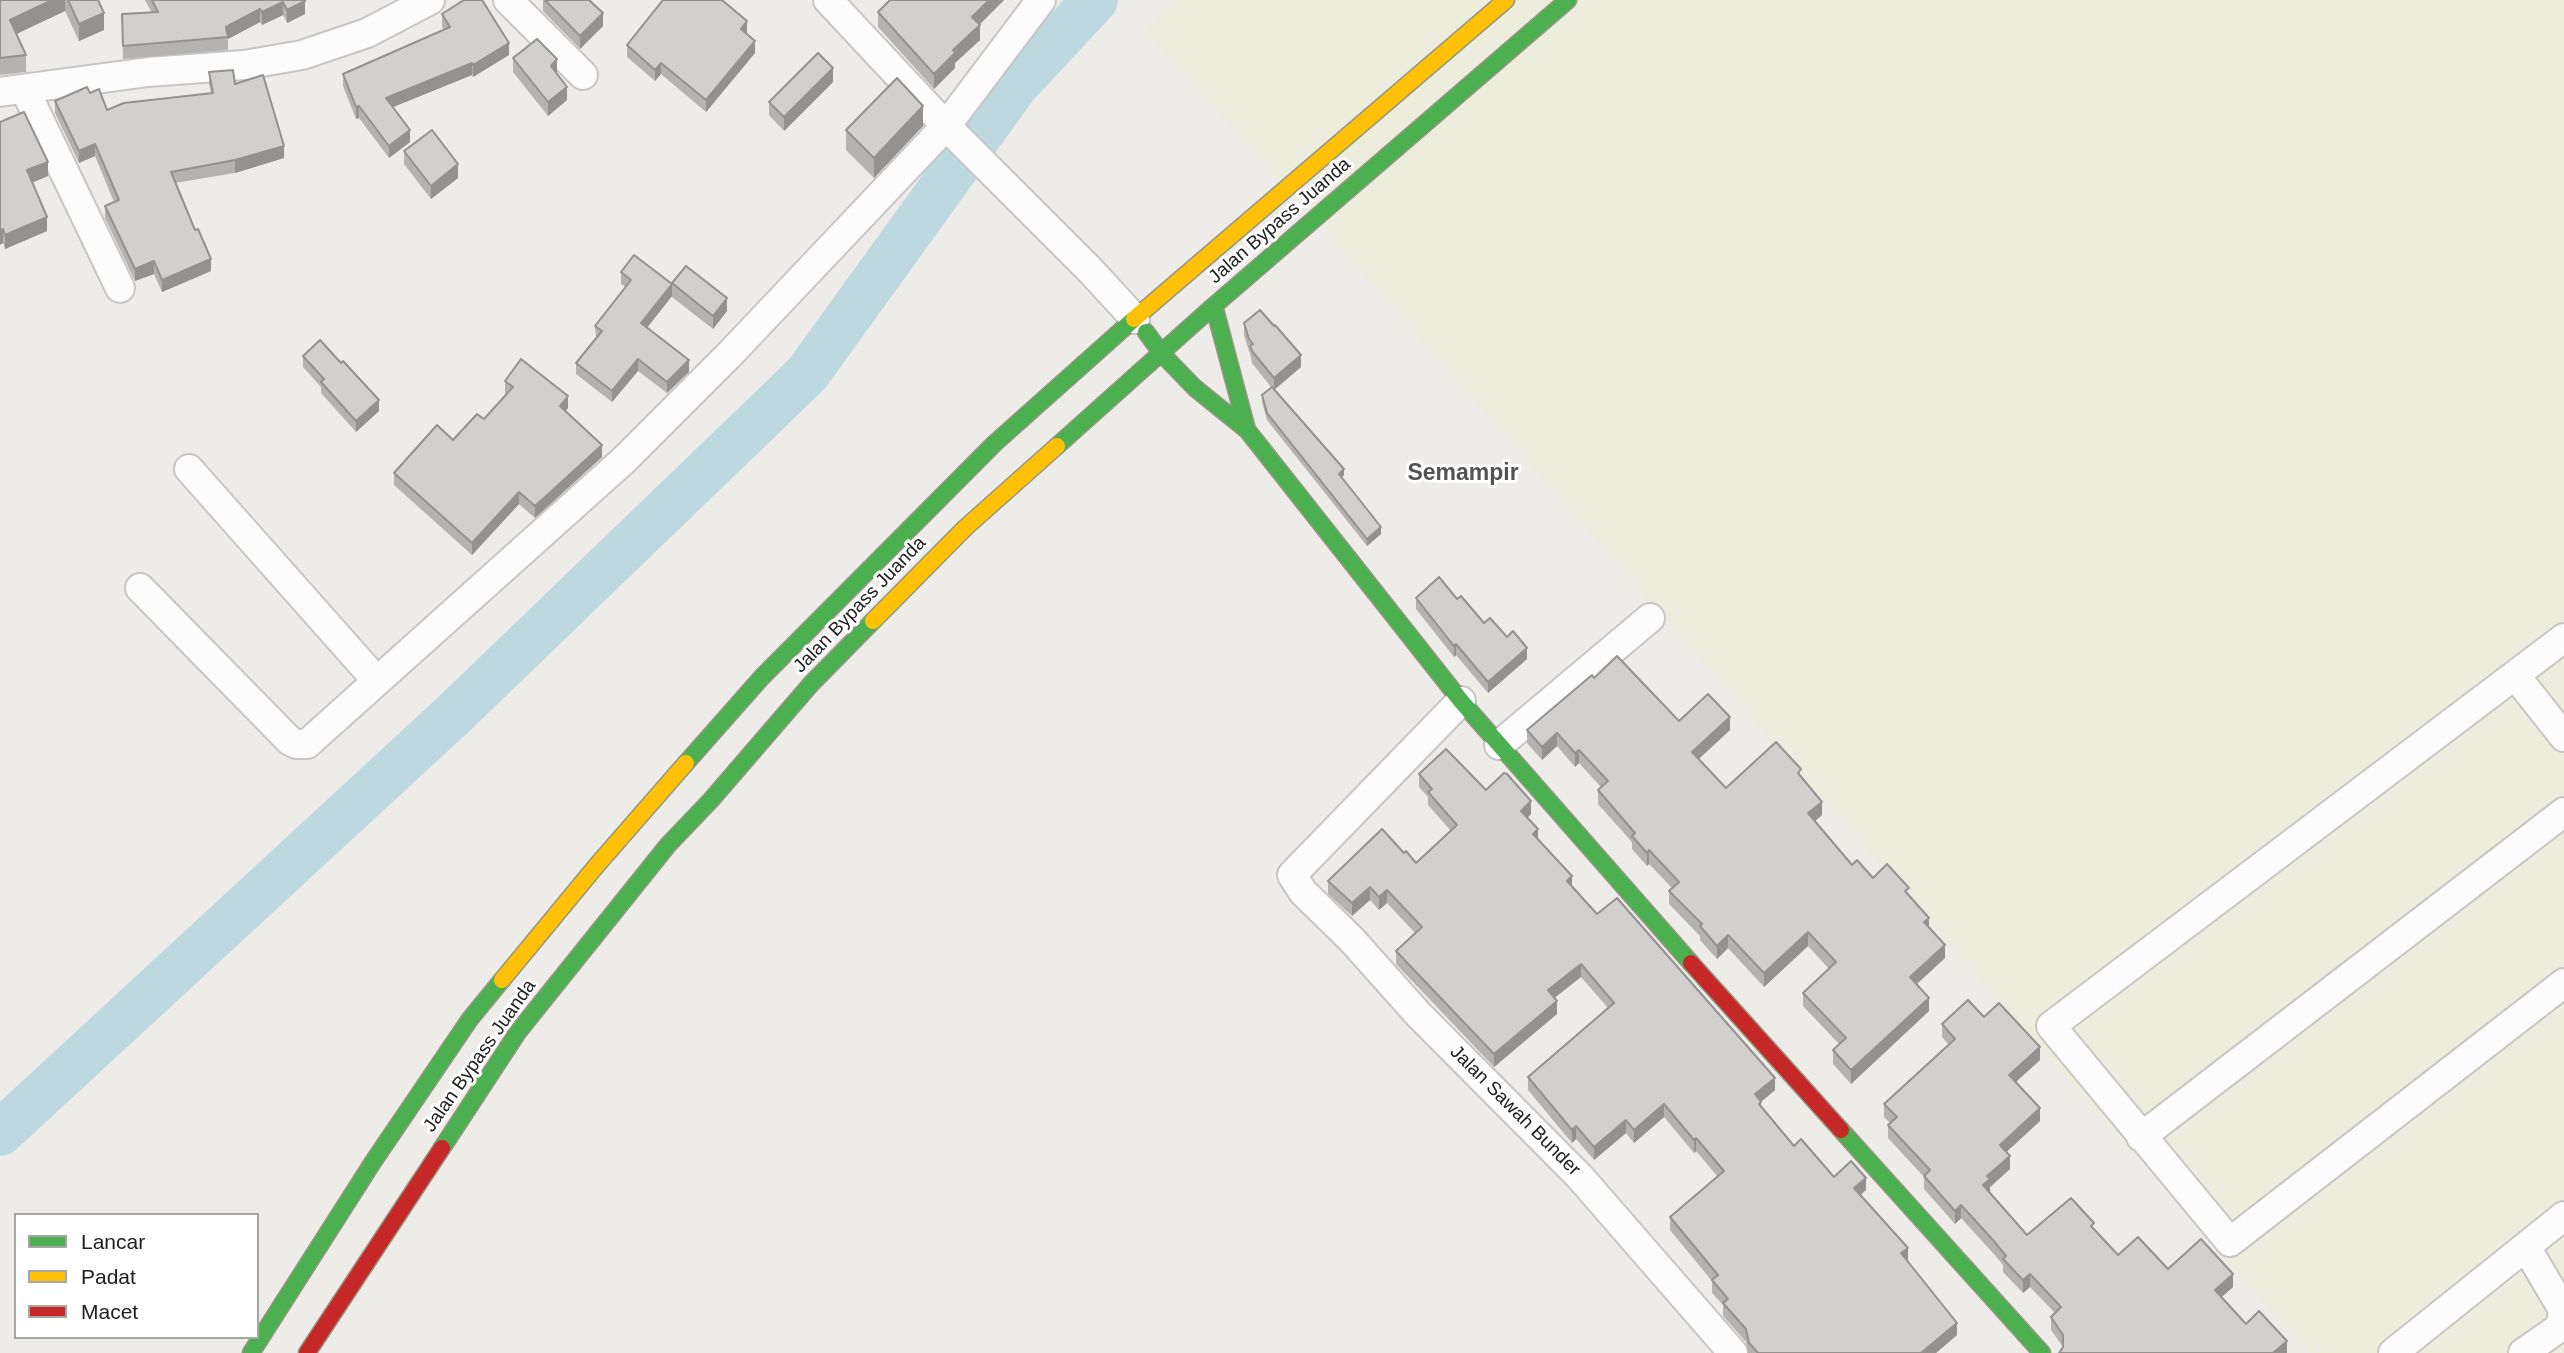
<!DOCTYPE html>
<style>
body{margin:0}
#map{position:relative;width:2564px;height:1353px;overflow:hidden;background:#eeece9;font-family:Helvetica,sans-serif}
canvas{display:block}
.legend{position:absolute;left:14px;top:1213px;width:245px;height:126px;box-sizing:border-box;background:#fff;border:2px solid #a6a6a6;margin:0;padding:9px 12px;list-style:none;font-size:21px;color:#202020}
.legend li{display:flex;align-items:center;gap:14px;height:35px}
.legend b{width:35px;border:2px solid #a6a6a6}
</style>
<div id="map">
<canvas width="2564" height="1353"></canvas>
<ul class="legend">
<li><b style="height:9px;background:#4caf50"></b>Lancar</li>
<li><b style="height:9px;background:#ffc107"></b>Padat</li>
<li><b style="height:9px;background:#c62828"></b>Macet</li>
</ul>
</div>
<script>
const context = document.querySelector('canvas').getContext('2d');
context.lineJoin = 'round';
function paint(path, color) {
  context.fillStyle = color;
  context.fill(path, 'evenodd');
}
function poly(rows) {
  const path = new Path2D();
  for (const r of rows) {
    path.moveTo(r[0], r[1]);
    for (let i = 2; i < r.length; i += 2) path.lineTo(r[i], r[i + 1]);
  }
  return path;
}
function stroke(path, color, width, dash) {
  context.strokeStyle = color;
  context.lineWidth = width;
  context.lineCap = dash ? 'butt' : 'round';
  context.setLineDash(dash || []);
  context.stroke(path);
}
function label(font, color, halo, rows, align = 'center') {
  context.font = font + ' Helvetica,sans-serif';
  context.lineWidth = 6;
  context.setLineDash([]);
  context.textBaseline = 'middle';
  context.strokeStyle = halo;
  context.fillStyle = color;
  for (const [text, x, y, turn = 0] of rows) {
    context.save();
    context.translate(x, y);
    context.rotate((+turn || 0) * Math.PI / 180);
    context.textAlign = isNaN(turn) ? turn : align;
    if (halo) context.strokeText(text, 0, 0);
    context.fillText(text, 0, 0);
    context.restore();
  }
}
const farmland = poly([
 [1176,0,2564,0,2564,1353,2308,1353,1353,262,1146,31]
]);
const river = poly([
 [0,1133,454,714,807,374,1015,86,1095,0]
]);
const street = poly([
 [508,0,583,75],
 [828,0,946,126,1091,271,1135,319],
 [25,90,120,288],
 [0,92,148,72,244,65,302,55,367,33,430,0],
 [189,469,377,681],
 [140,588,290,741,296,744,307,744,624,460,731,353,946,126,1041,0],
 [2564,638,2051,1026,2230,1242,2564,983],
 [2515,675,2564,737],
 [1461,701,1292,875,1303,892,1352,940,1419,1015,1580,1177,1733,1353],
 [1499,745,1650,618],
 [2141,1137,2564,812],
 [2393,1353,2564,1216],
 [2523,1353,2559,1328,2562,1319,2562,1308,2526,1247]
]);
const fast = poly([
 [1214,306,1247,430],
 [1146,332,1162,354,1195,388,1247,430,1461,701,1691,963],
 [1057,446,1209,310,1568,0],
 [686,763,762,677,995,443,1134,319],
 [1841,1130,2042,1353],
 [442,1148,518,1032,668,845,711,800,811,684,873,621],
 [251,1353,373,1162,470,1019,502,980]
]);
const slow = poly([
 [1134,319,1506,0],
 [873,621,965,528,1057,446],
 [502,980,597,865,686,763]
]);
const jam = poly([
 [1691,963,1841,1130],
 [307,1353,442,1148]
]);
const wall = poly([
 [0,0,98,0,104,30,79,41,65,11,16,34,26,55,26,72,0,75],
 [145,0,305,0,305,14,287,23,283,15,262,25,260,22,228,39,228,50,123,59,122,14,152,13],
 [543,0,589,0,603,26,580,49,543,11],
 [889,0,1004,0,980,24,980,40,955,63,955,68,934,89,878,27,878,12,889,1],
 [442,14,509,55,473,77,472,75,393,107,410,142,389,158,359,118,356,119,343,86,343,74,444,30,442,26],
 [747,33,755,53,706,112,661,74,655,81,627,57,627,45],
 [513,58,557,73,567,100,548,116,513,72],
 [209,72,235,84,284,158,235,173,175,183,211,271,162,292,154,274,135,281,105,218,105,206,114,202,95,156,79,163,55,113,55,101,90,93,107,110,211,93,209,84],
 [833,82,784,131,769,115,769,102],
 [0,122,48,176,32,182,47,231,5,249,3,243],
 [923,126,874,178,846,150,846,130],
 [404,151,458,178,431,199,404,164],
 [621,272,672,296,647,328,689,372,667,393,638,371,612,402,576,374,576,363,596,338,595,326,626,287,621,284],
 [672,283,727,311,713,329,672,297],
 [1244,323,1301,367,1274,390,1344,475,1342,478,1381,534,1367,546,1267,420,1262,402,1262,395,1271,387,1252,363,1250,353,1249,351,1244,335],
 [303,356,341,363,379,411,356,432,321,393,321,387,303,367],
 [505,381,568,408,565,411,602,457,535,518,519,504,472,555,394,485,394,473,453,440,484,419,507,394,505,393],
 [1416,598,1484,623,1527,659,1488,693,1456,655,1454,657,1416,609],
 [1594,678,1679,721,1730,730,1699,759,1726,788,1801,777,1822,815,1815,821,1852,865,1909,895,1929,928,1945,958,1917,984,1929,1011,1851,1084,1833,1064,1833,1050,1839,1044,1803,1006,1803,993,1829,969,1808,946,1764,987,1728,948,1717,959,1700,940,1700,936,1669,904,1669,891,1672,888,1649,864,1647,866,1632,849,1632,842,1598,804,1598,790,1601,787,1579,763,1575,767,1557,746,1542,760,1527,743,1527,730],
 [1419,774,1486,790,1531,814,1527,818,1538,839,1572,886,1597,914,1775,1090,1761,1102,1761,1107,1794,1146,1834,1177,1866,1190,1860,1195,1908,1260,1907,1261,1957,1335,1936,1353,1748,1353,1746,1342,1723,1316,1723,1305,1712,1293,1712,1281,1670,1230,1670,1217,1718,1177,1696,1151,1694,1153,1664,1117,1634,1143,1626,1133,1594,1160,1576,1139,1572,1143,1528,1090,1528,1077,1608,1008,1581,977,1554,998,1557,1014,1494,1067,1396,964,1396,951,1415,933,1387,903,1379,910,1370,900,1352,916,1328,894,1328,881,1404,853,1416,863,1451,831,1428,805,1428,797,1419,787],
 [1984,1017,2040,1060,2016,1082,2040,1121,2006,1152,2010,1169,1990,1187,1989,1192,2027,1235,2094,1229,2118,1255,2233,1287,2221,1297,2246,1324,2287,1353,2063,1347,2051,1330,2051,1317,2055,1313,2030,1287,2023,1293,2003,1272,2003,1265,1993,1253,1961,1218,1955,1224,1924,1189,1924,1177,1888,1138,1888,1125,1890,1123,1884,1117,1884,1104,1949,1045,1942,1037,1942,1024]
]);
const shadedWall = poly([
 [52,0,65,0,65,11,10,37,10,20],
 [989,0,1004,0,972,32,972,17],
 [305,1,305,14,287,23,287,10],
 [283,2,283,15,262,25,262,12],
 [260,9,260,22,228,39,226,27],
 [104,13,104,30,79,41,79,24],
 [603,13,603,26,580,49,580,36],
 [747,21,747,33,741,41,741,29],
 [980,25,980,40,955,63,955,68,934,89,934,74,953,50],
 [755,41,755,53,706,112,706,100],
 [509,43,509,55,473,77,473,65],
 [557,59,557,73,551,79,551,66],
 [472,63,472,75,386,110,386,98],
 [661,63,661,74,655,81,655,70],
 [833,68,833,82,784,131,784,117],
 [567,87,567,100,548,116,548,102],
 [359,106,359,118,356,119,356,107],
 [923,106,923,126,874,178,874,158],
 [410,130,410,142,389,158,389,146],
 [95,144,95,156,79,163,79,151],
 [284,146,284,158,235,173,235,160],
 [48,162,48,176,27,185,27,170],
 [458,164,458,178,431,199,431,186],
 [47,217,47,231,5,249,5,235],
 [3,229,3,243,0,245,0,230],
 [211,259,211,271,162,292,162,280],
 [154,261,154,274,135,281,135,269],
 [672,284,672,296,641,335,641,323],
 [727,298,727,311,713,329,713,316],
 [1301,355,1301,367,1274,390,1274,378],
 [638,359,638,371,612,402,612,391],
 [689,360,689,372,667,393,667,382],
 [568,396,568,408,560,418,560,406],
 [379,400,379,411,356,432,356,421],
 [602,445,602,457,535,518,535,506],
 [1344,469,1344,475,1339,480,1339,474],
 [519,492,519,504,472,555,472,543],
 [1381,527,1381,534,1367,546,1367,539],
 [1456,644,1456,655,1454,657,1454,646],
 [1527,648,1527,659,1488,693,1488,682],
 [1730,717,1730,730,1692,765,1692,752],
 [1557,733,1557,746,1542,760,1542,747],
 [1579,750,1579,763,1575,767,1575,753],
 [1531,801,1531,814,1521,824,1521,811],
 [1822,802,1822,815,1808,827,1808,813],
 [1538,829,1538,842,1533,834],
 [1649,850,1649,864,1647,866,1647,853],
 [1572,876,1572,889,1567,881],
 [1370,887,1370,900,1352,916,1352,903],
 [1387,890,1387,903,1379,910,1379,897],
 [1929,918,1929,931,1924,922],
 [1808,932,1808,946,1764,987,1764,973],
 [1728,935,1728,948,1717,959,1717,946],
 [1945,945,1945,958,1910,990,1910,977],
 [1581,964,1581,977,1548,1003,1548,990],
 [1929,998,1929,1011,1851,1084,1851,1070],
 [1557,1001,1557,1014,1494,1067,1494,1054],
 [2040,1047,2040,1060,2009,1088,2009,1075],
 [1775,1078,1775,1090,1755,1107,1755,1094],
 [1664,1104,1664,1117,1634,1143,1634,1130],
 [2040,1108,2040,1121,2000,1158,2000,1145],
 [1626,1120,1626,1133,1594,1160,1594,1147],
 [1576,1126,1576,1139,1572,1143,1572,1130],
 [1696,1138,1696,1151,1694,1153,1694,1140],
 [2010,1156,2010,1169,1990,1187,1990,1192,1983,1185,1987,1176],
 [1866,1178,1866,1190,1854,1201,1854,1188],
 [1961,1205,1961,1218,1955,1224,1955,1211],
 [1908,1248,1908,1260,1901,1266,1901,1253],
 [2030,1274,2030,1287,2023,1293,2023,1280],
 [2233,1274,2233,1287,2215,1303,2215,1290],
 [1957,1323,1957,1335,1936,1353,1921,1353],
 [2287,1341,2287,1353,2273,1353]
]);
const building = poly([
 [0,0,52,0,10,20,26,55,0,58,0,0],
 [68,0,98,0,104,13,79,24,68,0],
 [152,0,305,0,305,1,287,10,283,2,262,12,260,9,226,27,228,37,123,46,122,14,158,12,152,0],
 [464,0,482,0,509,43,473,65,472,63,386,98,410,130,389,146,359,106,356,107,343,74,450,27,442,14,464,0],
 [545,0,589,0,603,13,580,36,545,0],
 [663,0,722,0,747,21,741,29,755,41,706,100,661,63,655,70,627,45,663,0],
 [890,0,989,0,972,17,980,25,953,50,955,53,934,74,878,12,890,0],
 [537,39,557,59,551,66,567,87,548,102,513,58,537,39],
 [818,53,833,68,784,117,769,102,818,53],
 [233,70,235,84,263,75,284,146,235,160,171,172,195,230,198,229,211,259,162,280,154,261,135,269,105,206,119,200,95,144,79,151,55,101,87,87,90,93,99,89,107,110,124,103,213,93,209,72,233,70],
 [897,78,923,106,874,158,846,130,897,78],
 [24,112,48,162,27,170,47,217,5,235,3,229,0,230,0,122,24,112],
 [432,130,458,164,431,186,404,151,432,130],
 [634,255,672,284,641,323,689,360,667,382,638,359,612,391,576,363,602,331,595,326,631,280,621,272,634,255],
 [686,266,727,298,713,316,672,283,686,266],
 [1260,310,1274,326,1275,325,1301,355,1274,378,1252,351,1250,346,1253,344,1249,339,1244,323,1260,310],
 [320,340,341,363,343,361,379,400,356,421,321,382,324,379,303,356,320,340],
 [521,359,568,396,560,406,602,445,535,506,519,492,472,543,394,473,437,425,453,440,477,414,484,419,513,387,505,381,521,359],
 [1272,387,1344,469,1339,474,1381,527,1367,539,1267,413,1262,395,1272,387],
 [1439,577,1457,599,1461,596,1484,623,1490,618,1507,637,1513,631,1527,648,1488,682,1456,644,1454,646,1416,598,1439,577],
 [1617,656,1679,721,1708,694,1730,717,1692,752,1726,788,1776,742,1801,769,1798,773,1822,802,1808,813,1852,865,1857,860,1873,878,1887,864,1909,888,1905,891,1929,918,1924,922,1945,945,1910,977,1929,998,1851,1070,1833,1050,1846,1038,1803,993,1836,962,1808,932,1764,973,1728,935,1717,946,1700,926,1702,924,1669,891,1679,882,1649,850,1647,853,1632,836,1635,833,1598,790,1608,781,1579,750,1575,753,1557,733,1542,747,1527,730,1592,675,1594,678,1617,656],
 [1446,749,1486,790,1504,773,1507,774,1531,801,1521,811,1538,829,1533,834,1572,876,1567,881,1597,914,1617,898,1761,1062,1775,1078,1755,1094,1761,1102,1759,1104,1794,1146,1801,1139,1834,1177,1851,1161,1866,1178,1854,1188,1908,1248,1901,1253,1957,1323,1921,1353,1758,1353,1749,1343,1746,1329,1723,1303,1728,1299,1712,1280,1718,1275,1670,1217,1724,1171,1696,1138,1694,1140,1664,1104,1634,1130,1626,1120,1594,1147,1576,1126,1572,1130,1528,1077,1614,1003,1581,964,1548,990,1557,1001,1494,1054,1396,951,1422,927,1387,890,1379,897,1370,887,1352,903,1328,881,1382,829,1404,853,1406,851,1416,863,1457,825,1428,792,1432,789,1419,774,1446,749],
 [1968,1000,1984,1017,1999,1003,2040,1047,2009,1075,2040,1108,2000,1145,2010,1156,1987,1176,1990,1179,1983,1185,2027,1235,2071,1198,2094,1223,2091,1226,2118,1255,2138,1237,2168,1269,2201,1239,2233,1274,2215,1290,2246,1324,2259,1311,2287,1341,2273,1353,2059,1353,2063,1347,2063,1335,2051,1317,2061,1307,2030,1274,2023,1280,2003,1259,2006,1256,1993,1240,1961,1205,1955,1211,1924,1176,1930,1170,1888,1125,1897,1117,1884,1104,1955,1039,1942,1024,1968,1000]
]);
const streetNames = [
 ["Jalan Bypass Juanda",1280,221,-41],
 ["Jalan Bypass Juanda",860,605,-46],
 ["Jalan Bypass Juanda",480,1056,-55],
 ["Jalan Sawah Bunder",1515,1111,45]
];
const quarterNames = [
 ["Semampir",1463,474]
];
paint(farmland, '#ededdd');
stroke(river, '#bed8df', 46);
stroke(street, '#c7c6c5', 32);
stroke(fast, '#959782', 19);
stroke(slow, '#959782', 19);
stroke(jam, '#959782', 19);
stroke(street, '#fcfcfc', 28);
stroke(fast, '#4caf50', 16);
stroke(slow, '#ffc107', 16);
stroke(jam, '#c62828', 16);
paint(wall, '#b5b3b1');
paint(shadedWall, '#939290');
paint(building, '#d2d0ce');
stroke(building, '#939290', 2);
label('19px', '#202020', '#fff', streetNames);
label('bold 23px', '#535353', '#fff', quarterNames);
</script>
